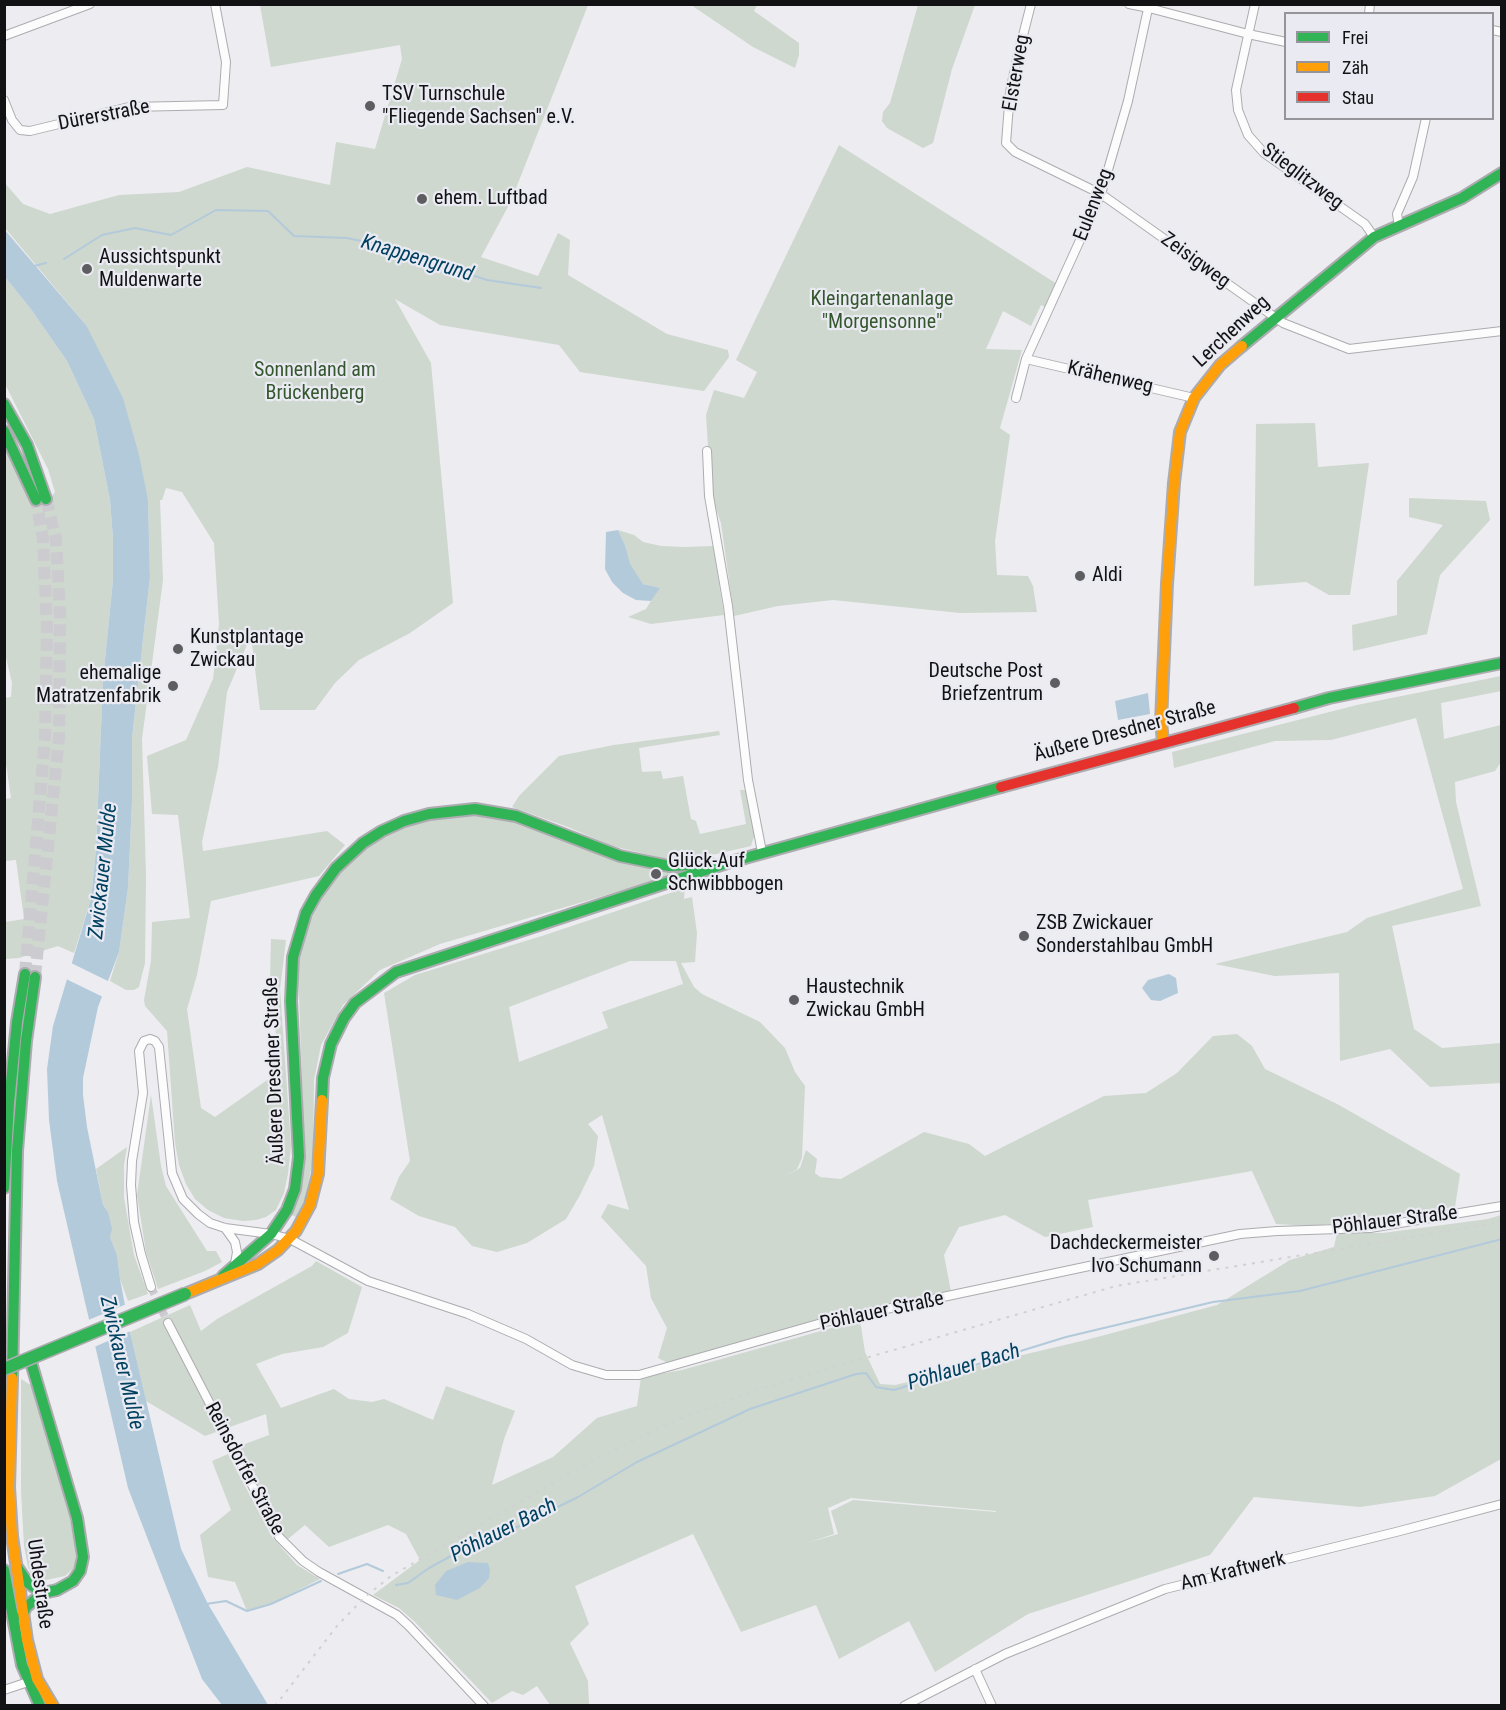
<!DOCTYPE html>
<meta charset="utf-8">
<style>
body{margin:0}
#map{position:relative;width:1506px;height:1710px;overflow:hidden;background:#ececf1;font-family:"Roboto Condensed",sans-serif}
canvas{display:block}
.frame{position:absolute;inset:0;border:6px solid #121214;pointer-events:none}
.legend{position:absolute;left:1284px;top:12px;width:210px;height:108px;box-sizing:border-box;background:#eaeaf3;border:2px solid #94949a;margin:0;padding:8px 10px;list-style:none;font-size:18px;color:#121214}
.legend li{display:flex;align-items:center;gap:12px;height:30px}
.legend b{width:30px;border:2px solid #94949a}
</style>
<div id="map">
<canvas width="1506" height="1710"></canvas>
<div class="frame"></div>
<ul class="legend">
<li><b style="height:8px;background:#30b455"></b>Frei</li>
<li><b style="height:8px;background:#ff9f0a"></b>Zäh</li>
<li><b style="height:8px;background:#e5322d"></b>Stau</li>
</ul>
</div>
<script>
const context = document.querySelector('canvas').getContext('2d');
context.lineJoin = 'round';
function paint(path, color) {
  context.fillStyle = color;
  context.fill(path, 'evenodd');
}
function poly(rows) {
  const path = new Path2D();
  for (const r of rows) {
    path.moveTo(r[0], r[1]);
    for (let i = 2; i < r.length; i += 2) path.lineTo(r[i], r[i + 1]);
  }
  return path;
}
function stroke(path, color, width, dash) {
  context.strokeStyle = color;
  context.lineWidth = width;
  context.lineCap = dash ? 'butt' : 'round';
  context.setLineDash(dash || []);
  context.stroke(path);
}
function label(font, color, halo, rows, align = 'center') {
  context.font = font + ' "Roboto Condensed",sans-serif';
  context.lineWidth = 4.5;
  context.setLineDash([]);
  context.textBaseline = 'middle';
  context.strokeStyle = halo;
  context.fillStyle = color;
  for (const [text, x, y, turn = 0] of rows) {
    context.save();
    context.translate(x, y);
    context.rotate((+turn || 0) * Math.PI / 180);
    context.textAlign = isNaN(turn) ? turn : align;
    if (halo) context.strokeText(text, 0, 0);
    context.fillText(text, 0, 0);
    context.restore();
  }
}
const green = poly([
 [260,5,588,5,511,201,481,257,538,276,558,233,570,240,568,275,667,334,728,350,729,357,704,391,580,372,559,345,440,325,395,299,431,363,453,603,410,633,359,660,335,683,315,710,260,710,251,635,227,692,218,767,202,842,203,851,327,831,345,845,319,876,211,901,197,975,187,1009,201,1108,215,1117,280,1071,270,982,271,939,286,940,280,989,291,1146,288,1174,284,1193,276,1210,266,1217,256,1220,243,1221,224,1218,208,1210,195,1199,186,1184,179,1165,175,1143,167,1031,145,1006,144,1000,151,961,152,922,190,918,178,815,152,814,147,756,186,740,213,679,219,624,214,543,182,492,166,488,162,500,160,500,163,580,142,739,146,875,145,963,139,987,134,990,126,990,110,981,119,952,128,888,132,802,132,738,150,577,148,500,86,325,5,228,4,182,23,204,50,214,119,195,179,192,247,167,330,185,336,142,375,149,402,59,400,45,271,67],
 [691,5,757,5,754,11,799,43,799,55,795,68,753,47],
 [918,5,975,5,952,69,933,143,923,148,887,128,882,121,883,112,890,103],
 [839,145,1057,284,1045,307,1041,305,1031,326,1003,311,986,349,1022,350,1000,428,1010,435,995,541,997,575,1028,576,1033,586,1037,612,960,613,833,600,778,606,734,616,721,523,711,494,706,415,714,390,744,398,757,372,736,360],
 [5,277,30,308,67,361,94,419,110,500,113,539,113,580,103,680,96,850,91,899,74,953,58,946,19,958,5,959,5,922,24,919,16,860,4,861,5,799,11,798,4,750,4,698,11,697,12,683,4,649,4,445,26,486,28,499,33,502,50,498,55,492,48,469,5,384],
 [1315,423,1318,467,1369,463,1350,595,1329,595,1306,582,1254,586,1256,424],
 [1409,498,1486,501,1490,520,1440,575,1427,634,1353,651,1352,625,1397,615,1397,581,1443,525,1409,517],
 [618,530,634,535,643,542,661,546,684,547,713,546,724,615,651,624,628,617,646,609,659,588,643,584,629,564,625,545],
 [1501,676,1501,691,1441,703,1444,739,1501,725,1501,762,1495,771,1455,782,1456,802,1481,906,1392,926,1414,1029,1442,1048,1501,1043,1501,1083,1430,1087,1390,1049,1340,1061,1339,973,1275,976,1215,964,1347,932,1367,918,1463,889,1416,718,1331,740,1275,741,1174,768,1172,752,1357,705],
 [719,731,720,735,639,748,642,772,661,771,663,779,683,776,691,819,696,821,700,834,746,824,740,790,748,790,755,833,751,846,708,856,666,859,612,846,568,827,512,807,519,796,559,756,614,745],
 [452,814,483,816,514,822,669,871,671,876,440,944,380,970,343,1005,321,1045,314,1080,313,1160,304,1203,298,1218,290,1214,304,1142,298,965,303,941,311,919,328,887,352,859,373,842,397,829],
 [685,888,684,899,692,897,697,933,695,962,681,963,694,987,702,994,760,1022,785,1048,795,1072,805,1086,802,1158,797,1169,785,1176,800,1168,806,1150,817,1159,815,1173,820,1177,841,1179,924,1132,969,1144,985,1156,1104,1096,1146,1093,1177,1073,1213,1036,1237,1034,1252,1046,1265,1069,1339,1105,1460,1174,1455,1207,1313,1226,1276,1224,1252,1171,1088,1200,1093,1227,1045,1237,1005,1215,959,1227,944,1255,951,1292,825,1317,670,1364,658,1358,667,1328,651,1298,646,1266,601,1217,608,1204,629,1210,602,1115,588,1124,598,1136,594,1166,580,1195,566,1219,527,1243,497,1252,472,1246,455,1227,419,1216,390,1199,399,1177,410,1161,384,993,415,975,545,935],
 [630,961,676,961,683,984,602,1012,608,1028,519,1062,509,1007],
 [151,1095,161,1166,166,1186,207,1251,216,1251,222,1262,205,1271,158,1289,146,1252,137,1195],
 [127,1147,124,1165,124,1198,134,1255,148,1294,128,1301,120,1279,117,1255,110,1237,108,1212,103,1205,96,1169],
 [1501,1215,1501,1459,1435,1496,1360,1507,1254,1497,1210,1555,1028,1614,935,1672,909,1621,839,1659,816,1605,741,1632,693,1534,575,1586,589,1624,570,1643,588,1681,589,1705,550,1705,537,1686,523,1695,512,1691,492,1703,415,1622,399,1608,373,1595,420,1560,406,1534,388,1525,329,1547,305,1525,288,1539,282,1534,237,1447,269,1435,266,1414,205,1436,146,1401,130,1332,190,1305,201,1331,217,1319,312,1266,316,1261,362,1287,348,1333,323,1347,282,1354,256,1364,281,1408,334,1389,349,1399,372,1402,384,1399,433,1420,446,1386,515,1411,504,1439,492,1485,553,1457,597,1418,637,1406,641,1377,682,1370,860,1320,865,1352,880,1384,895,1385,1086,1340,1217,1305,1290,1260,1334,1247,1337,1233,1383,1233,1488,1219],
 [851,1498,996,1511,996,1512,853,1500,831,1511,838,1534,807,1543,834,1534,828,1508],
 [21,1379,32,1386,37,1400,71,1522,76,1559,74,1568,65,1576,41,1581,33,1578,28,1567,24,1546,21,1491],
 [228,1454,272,1537,297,1565,320,1579,271,1604,247,1611,235,1582,208,1577,200,1535,231,1510,212,1461]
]);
const water = poly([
 [4,229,86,325,123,398,139,455,148,500,150,577,132,738,132,802,128,888,119,952,98,1007,83,1078,83,1095,87,1127,103,1205,108,1212,112,1229,110,1237,117,1255,120,1279,130,1332,181,1549,208,1604,268,1705,222,1705,202,1679,128,1488,57,1181,49,1120,47,1069,53,1026,91,899,96,850,103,680,113,580,113,539,110,500,94,419,67,361,30,308,5,277],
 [618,530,625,545,630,564,643,584,660,588,651,601,636,600,623,593,612,582,605,569,606,532],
 [1148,693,1150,714,1118,720,1115,701],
 [1169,974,1176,978,1178,993,1160,1001,1151,1000,1142,988,1148,980],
 [468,1562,488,1563,490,1570,489,1578,480,1588,457,1600,436,1595,435,1585,446,1571]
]);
const pier = poly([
 [69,962,112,983,105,998,64,978],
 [129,1303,133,1330,92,1348,86,1321]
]);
const stream = poly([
 [64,259,102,235,135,228,171,235,216,210,268,211,294,236,347,238,380,245,487,280,541,288],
 [34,266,46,263],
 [338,1574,367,1564,383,1571],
 [396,1585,408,1583,429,1568,462,1550,495,1538,578,1497,637,1462,750,1409,856,1374,866,1373,876,1387,894,1390,1066,1337,1213,1302,1300,1291,1502,1239],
 [206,1604,226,1601,247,1611,271,1604,321,1581]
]);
const streetTunnel = poly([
 [151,1287,168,1323]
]);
const primaryTunnel = poly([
 [25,974,45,739,47,628,43,539,36,500],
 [35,977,59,737,60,614,56,539,46,499]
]);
const street = poly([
 [1031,4,1017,59,1010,92,1006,143,1015,152,1101,194,1283,323,1349,349,1502,331],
 [1129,4,1149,8,1248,34,1286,42],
 [1255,4,1236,90,1238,110,1248,135,1264,153,1365,224,1374,237],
 [1369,14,1370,4],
 [1492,30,1502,32],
 [4,36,90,4],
 [4,100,12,120,20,130,30,131,129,107,223,105,226,62,215,4],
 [1399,226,1397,214,1413,177,1426,118],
 [1026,359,1194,398],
 [1016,398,1026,359,1101,194,1128,101,1149,4],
 [707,451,709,496,728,606,748,780,762,852],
 [225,1228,235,1242,237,1252,235,1264],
 [151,1287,141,1254,134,1222,131,1185,132,1161,143,1093,139,1051,144,1041,150,1039,155,1041,159,1047,172,1173,183,1199,198,1214,210,1223,225,1228,271,1234,290,1239,368,1281,468,1314,526,1339,572,1365,606,1375,639,1375,825,1322,1240,1234,1277,1231,1370,1228,1502,1206],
 [168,1323,279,1537,303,1561,319,1572,397,1615,409,1626,484,1706],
 [975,1669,992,1706],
 [4,1690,28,1682],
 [904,1706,1005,1654,1165,1589,1396,1532,1502,1504]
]);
const fast = poly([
 [1242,346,1374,237,1462,198,1502,173],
 [4,404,27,445,46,499],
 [4,431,36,500],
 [1294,708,1329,698,1502,663],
 [322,1100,323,1078,331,1044,344,1018,355,1003,396,972,727,863,1001,787],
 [4,1188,9,1103,17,1022,25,974],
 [223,1276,271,1234,287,1210,295,1189,299,1157,291,1001,293,957,306,913,316,895,336,868,363,843,382,831,404,821,429,814,475,809,516,816,620,856,669,866,711,864],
 [12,1378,17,1151,26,1041,35,977],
 [17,1567,28,1583,43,1593],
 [4,1570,22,1665,40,1706],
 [22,1616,26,1607,43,1593,57,1590,73,1581,80,1571,83,1557,77,1518,30,1359]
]);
const slow = poly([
 [1163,742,1161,722,1167,584,1174,483,1180,432,1194,398,1220,365,1242,346],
 [185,1294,258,1264,278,1250,296,1231,310,1205,318,1174,322,1100],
 [12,1378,9,1487,12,1536,27,1640,37,1679,53,1706]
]);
const jam = poly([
 [1001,787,1294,708]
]);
const rail = poly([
 [275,1706,337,1626,365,1597,391,1576,588,1463,667,1424,765,1387,1116,1286,1502,1222]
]);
const fastBridge = poly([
 [4,1369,185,1294]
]);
const markers = [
 [370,106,6,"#5e5e61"],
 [422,199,6,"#5e5e61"],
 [87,269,6,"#5e5e61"],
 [1080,576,6,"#5e5e61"],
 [178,649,6,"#5e5e61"],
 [1055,683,6,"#5e5e61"],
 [173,686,6,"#5e5e61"],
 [656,874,6,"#5e5e61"],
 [1024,936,6,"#5e5e61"],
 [794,1000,6,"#5e5e61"],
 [1214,1256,6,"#5e5e61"]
];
const streetNames = [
 ["Elsterweg",1017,73,-80],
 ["Dürerstraße",104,116,-11],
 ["Stieglitzweg",1302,177,37],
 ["Eulenweg",1094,205,-69],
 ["Zeisigweg",1195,261,36],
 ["Lerchenweg",1232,332,-43],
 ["Krähenweg",1110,378,13],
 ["Äußere Dresdner Straße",1125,732,-15],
 ["Äußere Dresdner Straße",275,1071,-92],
 ["Pöhlauer Straße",1395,1221,-7],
 ["Pöhlauer Straße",882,1312,-12],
 ["Reinsdorfer Straße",244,1469,62],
 ["Am Kraftwerk",1233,1572,-14],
 ["Uhdestraße",39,1584,82]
];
const poiNames = [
 ["TSV Turnschule",382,95],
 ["\"Fliegende Sachsen\" e.V.",382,118],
 ["ehem. Luftbad",434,199],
 ["Aussichtspunkt",99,258],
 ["Muldenwarte",99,281],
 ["Aldi",1092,576],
 ["Kunstplantage",190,638],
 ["Zwickau",190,661],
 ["Deutsche Post",1043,672,"right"],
 ["Briefzentrum",1043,695,"right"],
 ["ehemalige",161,674,"right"],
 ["Matratzenfabrik",161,697,"right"],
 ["Glück-Auf",668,862],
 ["Schwibbbogen",668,885],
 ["ZSB Zwickauer",1036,924],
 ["Sonderstahlbau GmbH",1036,947],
 ["Haustechnik",806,988],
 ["Zwickau GmbH",806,1011],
 ["Dachdeckermeister",1202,1244,"right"],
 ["Ivo Schumann",1202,1267,"right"]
];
const parkNames = [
 ["Kleingartenanlage",882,300],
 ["\"Morgensonne\"",882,323],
 ["Sonnenland am",315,371],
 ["Brückenberg",315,394]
];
const waterNames = [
 ["Knappengrund",417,259,17],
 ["Zwickauer Mulde",104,871,-84],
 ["Zwickauer Mulde",121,1363,77],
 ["Pöhlauer Bach",964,1368,-17],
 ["Pöhlauer Bach",504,1531,-27]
];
paint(green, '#ced8ce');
paint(water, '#b3cadb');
paint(pier, '#ececf1');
stroke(stream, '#b3cadb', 2);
stroke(streetTunnel, '#cbcbd0', 8, [8, 4]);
stroke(primaryTunnel, '#cbcbd0', 12, [12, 6]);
stroke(street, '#acacb0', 10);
stroke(fast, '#acacb0', 14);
stroke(slow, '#acacb0', 14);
stroke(jam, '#acacb0', 14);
stroke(street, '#fcfcfd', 8);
stroke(fast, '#30b455', 10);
stroke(slow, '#ff9f0a', 10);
stroke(jam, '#e5322d', 10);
stroke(rail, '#d1d1d2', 2, [3, 6]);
stroke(fastBridge, '#acacb0', 15, []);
stroke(fastBridge, '#30b455', 12);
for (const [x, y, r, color] of markers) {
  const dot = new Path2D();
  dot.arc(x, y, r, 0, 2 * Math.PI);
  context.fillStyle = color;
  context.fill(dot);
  stroke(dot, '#eaeaf3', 2);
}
label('20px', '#121214', '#eaeaf3', streetNames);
label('20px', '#121214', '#eaeaf3', poiNames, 'left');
label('20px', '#35572d', '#eaeaf3', parkNames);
label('italic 21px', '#004160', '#eaeaf3', waterNames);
</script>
